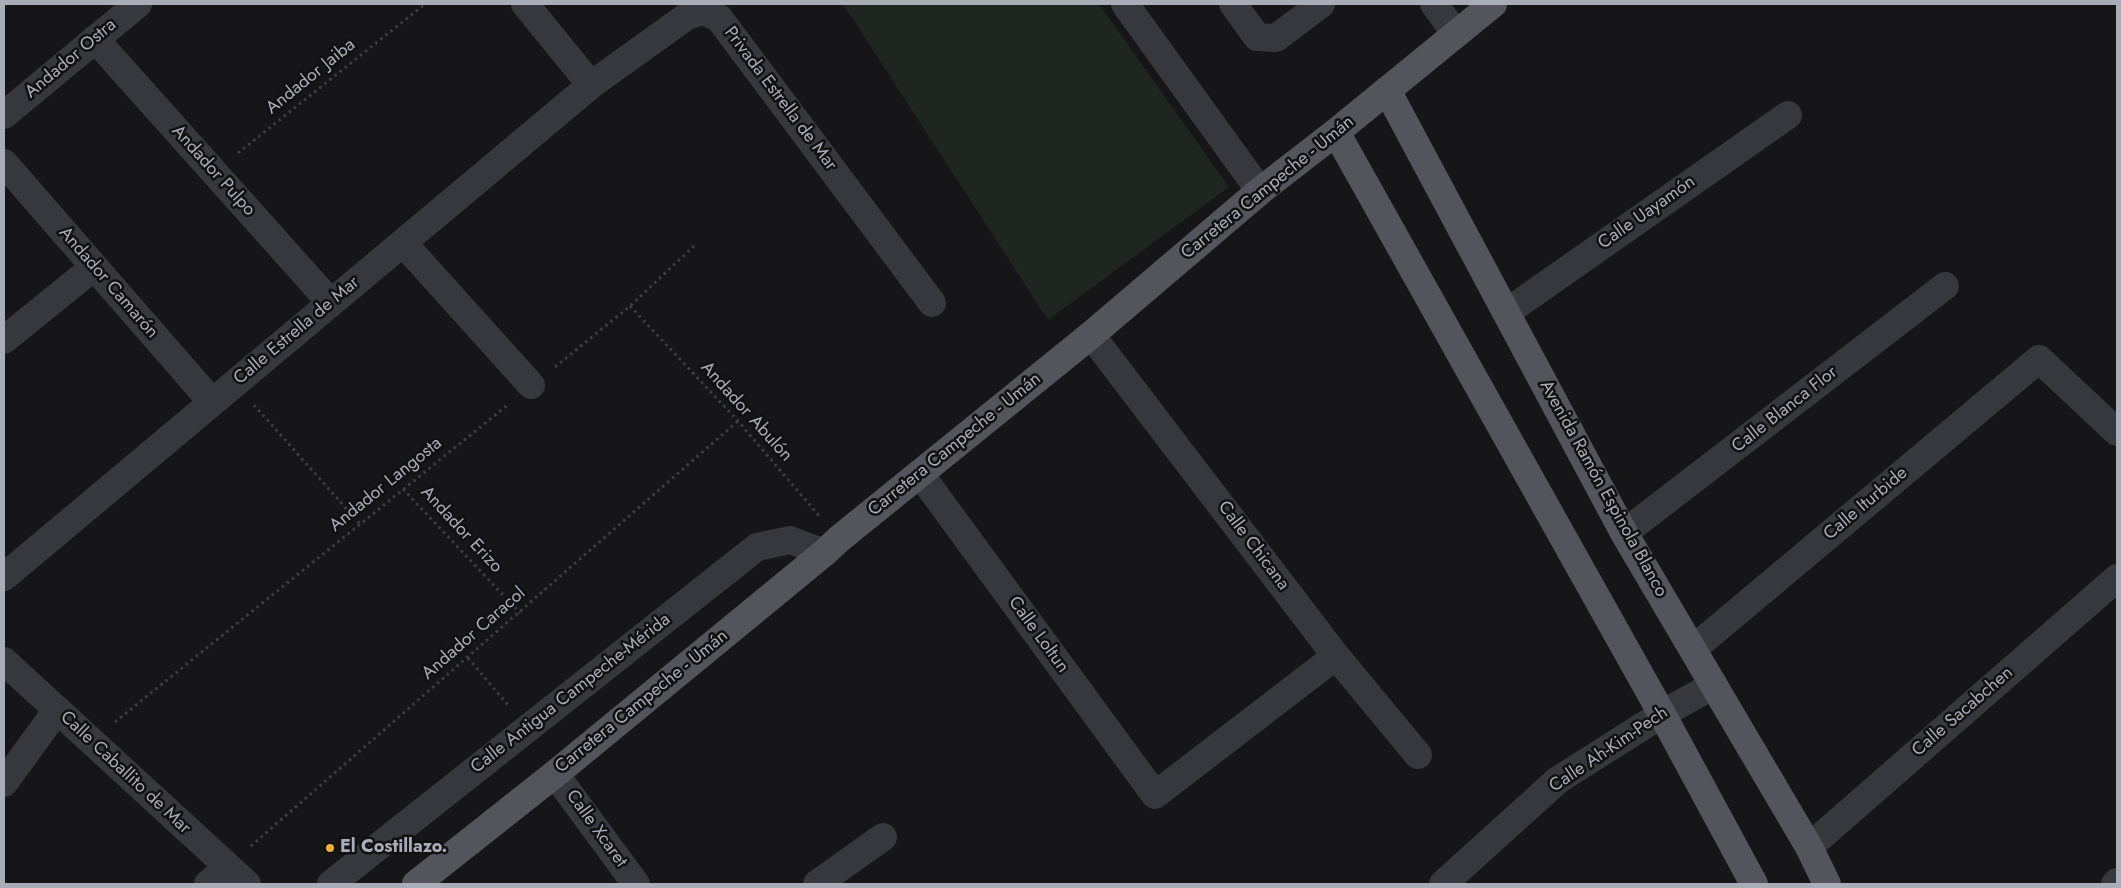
<!DOCTYPE html>
<meta charset="utf-8">
<style>
body{margin:0}
#map{position:relative;width:2121px;height:888px;overflow:hidden;background:#161618;font-family:Jost,sans-serif}
canvas{display:block}
.frame{position:absolute;inset:0;border:5px solid #a8adb8;pointer-events:none}
</style>
<div id="map">
<canvas width="2121" height="888"></canvas>
<div class="frame"></div>
</div>
<script>
const context = document.querySelector('canvas').getContext('2d');
context.lineJoin = 'round';
function paint(path, color) {
  context.fillStyle = color;
  context.fill(path, 'evenodd');
}
function poly(rows) {
  const path = new Path2D();
  for (const r of rows) {
    path.moveTo(r[0], r[1]);
    for (let i = 2; i < r.length; i += 2) path.lineTo(r[i], r[i + 1]);
  }
  return path;
}
function stroke(path, color, width, dash) {
  context.strokeStyle = color;
  context.lineWidth = width;
  context.lineCap = dash ? 'butt' : 'round';
  context.setLineDash(dash || []);
  context.stroke(path);
}
function label(font, color, halo, rows, align = 'center') {
  context.font = font + ' Jost,sans-serif';
  context.lineWidth = 5;
  context.setLineDash([]);
  context.textBaseline = 'middle';
  context.strokeStyle = halo;
  context.fillStyle = color;
  for (const [text, x, y, turn = 0] of rows) {
    context.save();
    context.translate(x, y);
    context.rotate((+turn || 0) * Math.PI / 180);
    context.textAlign = isNaN(turn) ? turn : align;
    if (halo) context.strokeText(text, 0, 0);
    context.fillText(text, 0, 0);
    context.restore();
  }
}
const green = poly([
 [843,4,1099,4,1229,187,1048,320]
]);
const path = poly([
 [238,153,425,4],
 [630,306,738,421,820,517],
 [555,367,630,306,694,246],
 [254,405,360,524],
 [403,489,520,613],
 [468,658,508,705],
 [115,722,509,404],
 [251,846,738,421]
]);
const minor = poly([
 [525,4,591,85],
 [1125,4,1260,191],
 [1233,4,1257,37,1276,38,1321,4],
 [1434,4,1456,34],
 [95,39,331,303],
 [4,115,138,4],
 [4,163,212,402],
 [403,243,531,385],
 [1507,312,1788,115],
 [1091,335,1336,656,1418,755],
 [4,340,94,267],
 [920,474,1155,795,1336,656],
 [1624,533,1945,286],
 [4,577,591,85,687,16,703,11,719,18,932,303],
 [1693,649,2039,359,2117,432],
 [4,661,247,884],
 [555,774,636,884],
 [4,783,57,710],
 [1809,847,2117,578],
 [208,884,228,867],
 [331,884,757,547,790,540,824,553],
 [817,884,883,837],
 [1443,884,1558,780,1662,714,1714,685],
 [2115,884,2117,882]
]);
const major = poly([
 [1387,90,1624,533,1809,847,1827,884],
 [1336,132,1662,714,1754,884],
 [416,884,555,774,824,553,839,539,1091,335,1260,191,1336,132,1493,4]
]);
const markers = [
 [330,848,5,"#f2b134"]
];
const streetNames = [
 ["Andador Ostra",71,59,-40],
 ["Andador Jaiba",311,77,-39],
 ["Privada Estrella de Mar",780,99,53],
 ["Andador Pulpo",213,171,48],
 ["Carretera Campeche - Umán",1268,188,-39],
 ["Calle Uayamón",1647,213,-35],
 ["Andador Camarón",108,283,49],
 ["Calle Estrella de Mar",297,331,-40],
 ["Calle Blanca Flor",1785,410,-38],
 ["Andador Abulón",746,412,48],
 ["Carretera Campeche - Umán",955,445,-39],
 ["Andador Langosta",386,485,-39],
 ["Avenida Ramón Espinola Blanco",1603,489,61],
 ["Calle Iturbide",1866,504,-40],
 ["Andador Erizo",461,530,47],
 ["Calle Chicana",1253,546,53],
 ["Andador Caracol",474,634,-41],
 ["Calle Loltun",1038,635,54],
 ["Calle Antigua Campeche-Mérida",571,694,-38],
 ["Carretera Campeche - Umán",642,702,-39],
 ["Calle Sacabchen",1963,712,-41],
 ["Calle Ah-Kim-Pech",1609,750,-34],
 ["Calle Caballito de Mar",125,773,43],
 ["Calle Xcaret",596,829,54]
];
const poiNames = [
 ["El Costillazo.",340,848]
];
paint(green, '#1e261f');
stroke(path, '#3d3f44', 3, [2.5, 4]);
stroke(minor, '#37383d', 28);
stroke(major, '#53555c', 28);
for (const [x, y, r, color] of markers) {
  const dot = new Path2D();
  dot.arc(x, y, r, 0, 2 * Math.PI);
  context.fillStyle = color;
  context.fill(dot);
  stroke(dot, '#111113', 2);
}
label('18px', '#a8adb8', '#111113', streetNames);
label('bold 18px', '#a8adb8', '#111113', poiNames, 'left');
</script>
